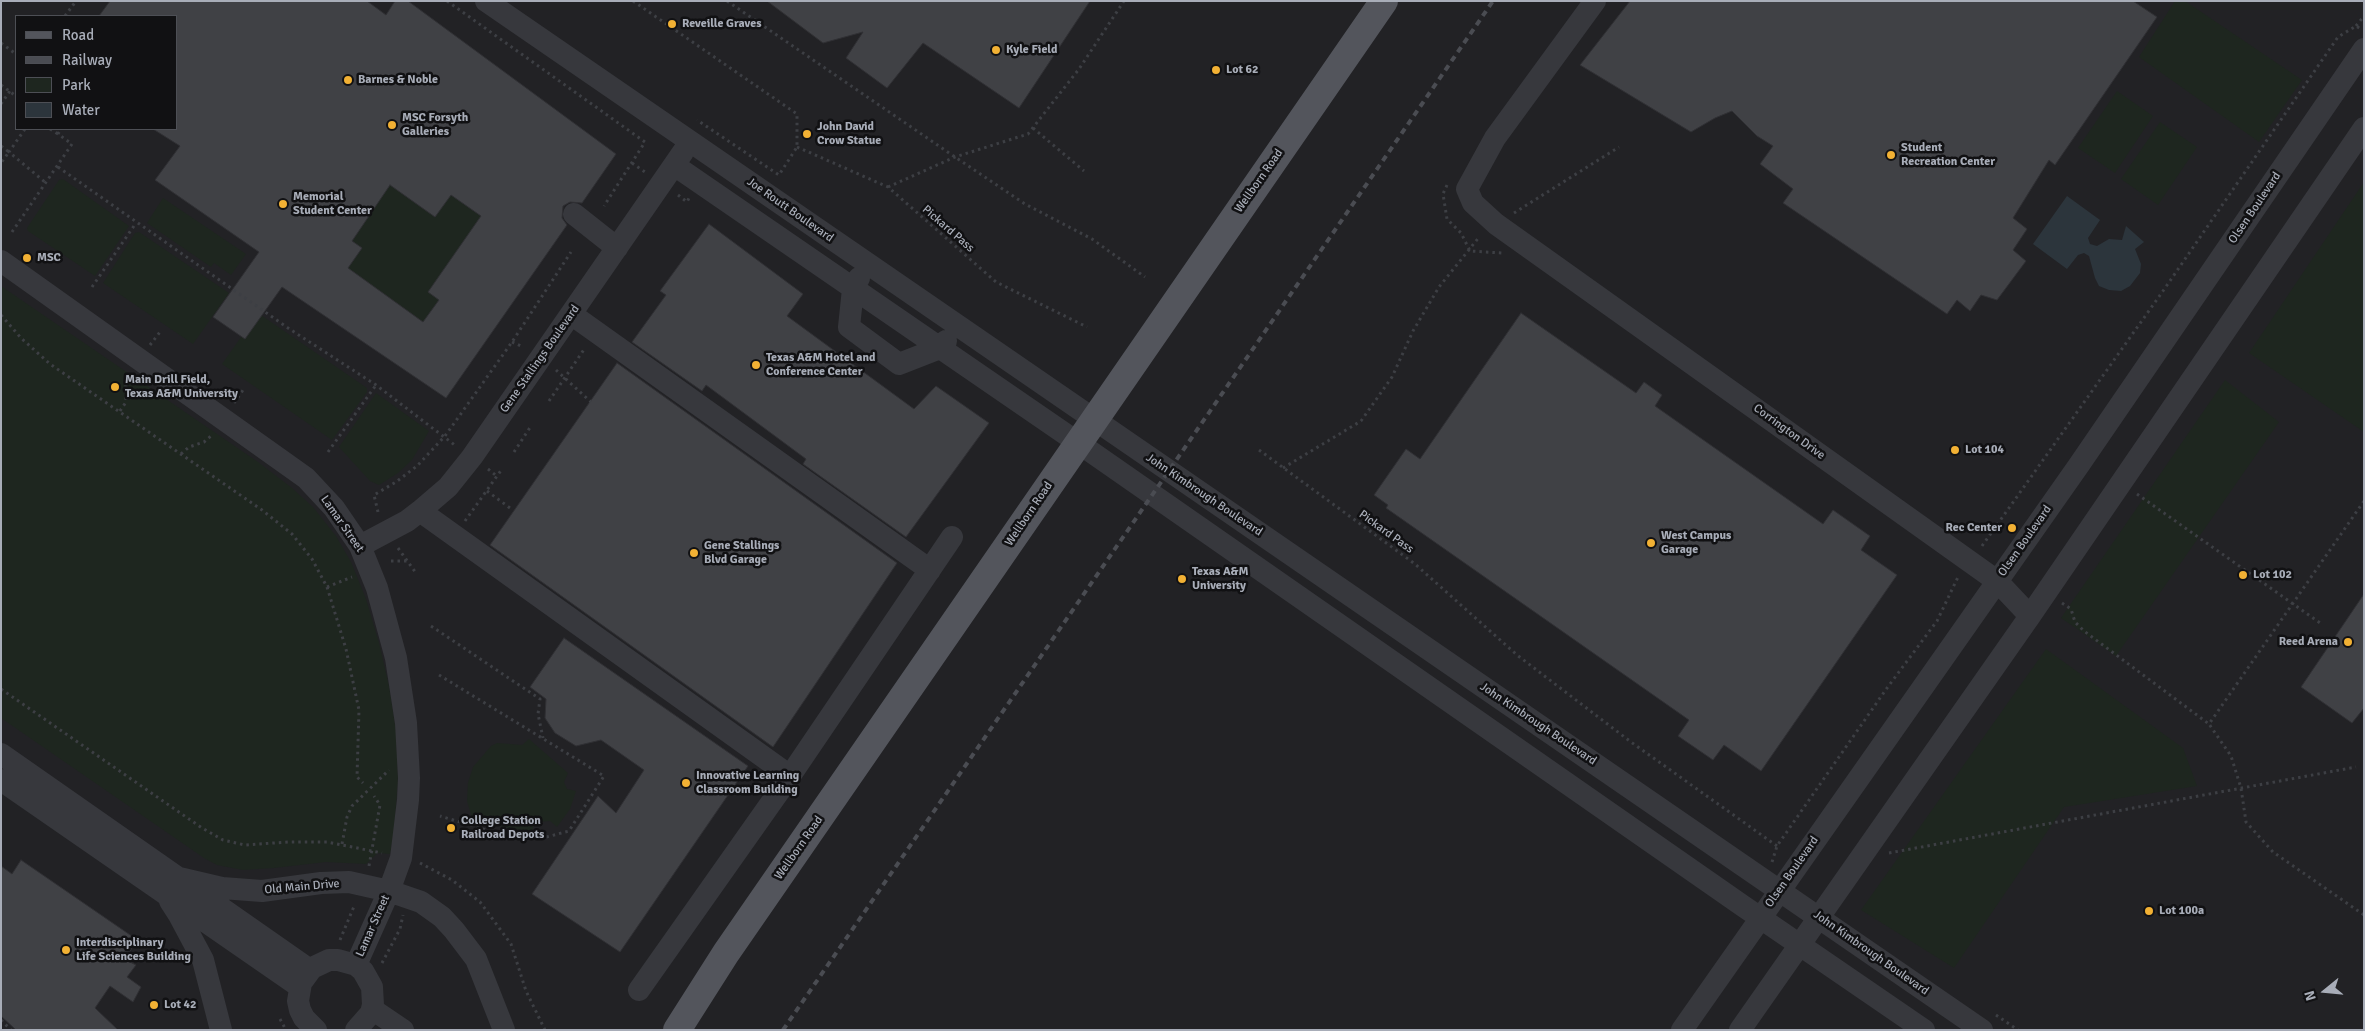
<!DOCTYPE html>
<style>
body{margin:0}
#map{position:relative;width:2365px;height:1031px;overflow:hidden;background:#161618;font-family:Signika,sans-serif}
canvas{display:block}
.frame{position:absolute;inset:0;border:2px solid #a8adb8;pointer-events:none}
.legend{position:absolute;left:15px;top:15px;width:162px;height:115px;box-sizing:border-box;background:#111113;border:1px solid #4d4f55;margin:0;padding:6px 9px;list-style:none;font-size:15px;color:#a8adb8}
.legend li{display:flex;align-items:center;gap:10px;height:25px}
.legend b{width:25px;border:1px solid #4d4f55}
.north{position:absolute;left:2300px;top:966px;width:50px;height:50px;-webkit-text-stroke:4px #111113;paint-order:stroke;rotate:253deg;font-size:14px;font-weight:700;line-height:20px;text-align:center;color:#a8adb8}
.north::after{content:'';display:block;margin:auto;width:18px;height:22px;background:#a8adb8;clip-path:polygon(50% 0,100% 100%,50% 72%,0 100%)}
</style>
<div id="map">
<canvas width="2365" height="1031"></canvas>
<div class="frame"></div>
<ul class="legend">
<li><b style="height:6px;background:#53555c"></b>Road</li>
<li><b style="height:6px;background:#4a4c52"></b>Railway</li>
<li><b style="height:14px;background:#1e261f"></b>Park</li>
<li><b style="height:14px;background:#2c353c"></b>Water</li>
</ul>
<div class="north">N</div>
</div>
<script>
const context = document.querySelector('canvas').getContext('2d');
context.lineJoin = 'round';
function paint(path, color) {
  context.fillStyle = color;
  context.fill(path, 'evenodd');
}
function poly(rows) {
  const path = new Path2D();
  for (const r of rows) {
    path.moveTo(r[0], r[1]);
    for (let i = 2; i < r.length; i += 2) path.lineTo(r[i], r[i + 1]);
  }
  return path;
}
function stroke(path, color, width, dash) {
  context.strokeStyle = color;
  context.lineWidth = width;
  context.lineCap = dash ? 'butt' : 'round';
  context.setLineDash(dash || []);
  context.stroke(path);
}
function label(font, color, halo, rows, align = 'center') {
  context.font = font + ' Signika,sans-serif';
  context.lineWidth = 5;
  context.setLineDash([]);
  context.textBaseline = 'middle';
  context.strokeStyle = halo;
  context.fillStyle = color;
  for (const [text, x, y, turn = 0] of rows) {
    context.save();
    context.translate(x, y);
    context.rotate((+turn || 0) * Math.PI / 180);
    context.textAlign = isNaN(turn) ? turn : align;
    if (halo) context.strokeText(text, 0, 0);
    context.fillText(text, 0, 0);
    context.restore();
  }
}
const built = poly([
 [1,1,2364,1,2364,1030,1,1030],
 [16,16,176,16,176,129,16,129]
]);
const green = poly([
 [2175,1,2185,1,2302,80,2259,142,2139,57],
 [2117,91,2153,116,2115,173,2078,148],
 [2160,122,2197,147,2158,205,2121,179],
 [63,179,129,226,95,276,28,231,27,228,59,180],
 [2364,182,2364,432,2249,353],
 [390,185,435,217,451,195,481,216,439,300,423,322,348,268,362,248,352,241],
 [163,198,246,254,231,275,214,263,211,267,147,223],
 [139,232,229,293,193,344,103,283,135,233],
 [1,286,258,462,292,488,313,507,336,536,351,562,366,599,379,643,389,686,396,731,398,779,394,832,390,854,378,853,366,864,326,862,274,868,243,870,217,865,204,858,1,718],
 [258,313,367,388,367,392,332,440,222,364],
 [2225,380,2279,422,2116,656,2061,618],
 [376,393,429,431,412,460,398,473,379,485,370,481,339,447],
 [2046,649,2183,748,2197,786,2064,807,1954,968,1861,910],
 [529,739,568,773,564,782,567,789,576,791,570,809,557,827,550,821,538,822,533,827,532,832,498,826,472,818,467,801,468,783,473,767,491,746,497,743,522,745]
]);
const water = poly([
 [2067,196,2100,220,2088,238,2090,244,2097,246,2109,239,2122,240,2126,226,2144,242,2135,249,2141,264,2140,273,2130,286,2121,291,2109,290,2099,286,2095,278,2089,256,2084,253,2078,255,2067,269,2033,244]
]);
const building = poly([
 [110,1,367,1,386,15,395,1,408,1,616,154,582,203,570,202,563,206,562,218,567,225,446,398,282,287,245,339,213,317,259,252,155,180,180,146,153,129,176,129,176,16,99,16,110,1],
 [390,185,435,217,451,195,481,216,428,292,439,300,423,322,348,268,362,248,352,241,390,185],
 [767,1,1090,1,1019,108,923,43,887,88,846,58,863,32,823,43,767,1],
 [1630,1,2133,1,2157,17,2055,165,2049,160,2013,218,2027,229,2013,250,2026,261,1997,300,1981,295,1970,311,1957,300,1947,314,1783,203,1793,189,1760,164,1773,146,1757,136,1732,111,1715,118,1691,132,1580,65,1630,1],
 [709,224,803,294,787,316,914,409,936,386,989,423,906,537,803,464,806,459,706,385,702,391,632,342,666,295,660,291,709,224],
 [1521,313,1636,393,1644,382,1662,395,1655,406,1823,524,1833,510,1870,536,1861,550,1897,575,1761,771,1724,745,1713,760,1678,736,1689,720,1386,508,1388,505,1374,495,1406,449,1420,459,1521,313],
 [617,363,897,563,773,747,490,545,617,363],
 [2364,594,2364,708,2352,723,2301,687,2364,594],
 [564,638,748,766,620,952,532,894,598,796,616,813,644,770,601,740,576,746,555,733,545,718,546,699,530,687,564,638],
 [21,860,136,939,126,960,136,965,127,977,141,987,133,1002,110,986,95,1008,118,1030,16,1030,1,1016,1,866,12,874,21,860]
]);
const path = poly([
 [447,1,645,142,604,206],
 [633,1,797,114,797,147,779,175,697,120],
 [727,1,955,157,1025,204,1092,239,1145,277],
 [65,16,76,1],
 [2356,26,2364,16],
 [1,43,16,54],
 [1,85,16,96],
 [1,104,10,91],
 [1033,128,1084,171],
 [25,129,9,152,46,183],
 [50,129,58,134],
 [1,146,9,152,1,163],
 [797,147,888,187,996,282,1087,327],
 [632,163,645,172],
 [58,167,288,328,376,385,456,446],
 [1447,185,1443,194,1447,219,1461,233,1470,251,1502,253],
 [888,187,955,157,1028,134,1079,69,1124,1],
 [678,195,687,202,689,198],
 [1514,213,1619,147],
 [12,232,72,144,58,134,61,129],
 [92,287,136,223],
 [1,315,21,338,50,364,262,510,292,534,312,559,327,587,346,649,359,710,357,777,363,783],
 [512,342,523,347],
 [150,345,160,332],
 [556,370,591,402],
 [549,401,585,348],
 [234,403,243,390],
 [120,411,126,402,126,381,130,375],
 [1259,450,1415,564,1517,655,1631,742,1777,846],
 [328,452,376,385],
 [514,452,531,426],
 [181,454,189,447,204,442,212,435],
 [1283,468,1361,421,1392,377,1413,331,1439,287,1480,236],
 [488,469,498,477],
 [487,491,510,508],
 [2137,494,2323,625],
 [2364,501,2209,724,2231,756,2241,788,2246,822,2273,852,2364,915],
 [378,512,374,495,396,482,417,466,445,436,512,342,571,252],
 [465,521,502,469],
 [1982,546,2163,291,2338,37,2356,26,2361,29],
 [398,548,416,573],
 [391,561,408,561],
 [327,587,352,577],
 [2062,603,2071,609,2075,622,2084,631,2209,724],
 [431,626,540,699,538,714,543,738],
 [439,675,604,776,569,831,539,839,493,832,440,816],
 [1,689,202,828,223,840,245,845,288,842,327,842,382,853],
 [342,844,347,817,352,806,389,770],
 [1889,853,2356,767],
 [1772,862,1777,846,1887,688,1937,621,1958,577],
 [420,863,452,880,480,902,511,944,526,991,545,1030],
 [369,866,380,805,374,796],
 [340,940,355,904],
 [382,963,400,929,403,915],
 [1996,1015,2018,1030],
 [280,1019,286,1030],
 [1,1020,11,1030]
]);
const minor = poly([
 [486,1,1982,1030],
 [1595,1,1495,138,1467,189,1473,203,1496,224,1997,581,2030,616],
 [674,165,1077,442,1743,906,1924,1030],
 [574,214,617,248],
 [1,261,306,478,334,508,360,546,377,588,396,658,406,723,409,778,408,800,401,858,389,891,356,965],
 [859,278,853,289,849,327,899,364,940,348,946,341],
 [571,314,930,570],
 [420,511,790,776],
 [360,546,407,521,420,511,448,487,472,457,683,152],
 [1,754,310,970],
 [1,780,300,987],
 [175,877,222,888,262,891,321,883,349,882,389,891,421,902,442,917,454,930,476,959,504,1030],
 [170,901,179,915,203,960,221,1030],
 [639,990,790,776,952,537],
 [372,1009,403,1030],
 [316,1030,304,1018,300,1010,298,1001,301,983,312,968,329,960,338,960,356,965,363,971,372,987,373,1005,371,1013,356,1030],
 [1682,1030,2079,465,2364,49],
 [1740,1030,2030,616,2364,128]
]);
const major = poly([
 [677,1030,726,953,1384,1]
]);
const rail = poly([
 [783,1030,1493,1]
]);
const markers = [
 [672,24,5,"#f2b134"],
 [996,50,5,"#f2b134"],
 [1216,70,5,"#f2b134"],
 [348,80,5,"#f2b134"],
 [392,125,5,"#f2b134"],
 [807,134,5,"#f2b134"],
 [1891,155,5,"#f2b134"],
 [283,204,5,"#f2b134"],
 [27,258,5,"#f2b134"],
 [756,365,5,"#f2b134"],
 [115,387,5,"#f2b134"],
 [1955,450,5,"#f2b134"],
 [2012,528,5,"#f2b134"],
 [1651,543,5,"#f2b134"],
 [694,553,5,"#f2b134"],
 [2243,575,5,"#f2b134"],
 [1182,579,5,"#f2b134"],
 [2348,642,5,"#f2b134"],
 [686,783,5,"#f2b134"],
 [451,828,5,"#f2b134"],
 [2149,911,5,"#f2b134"],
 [66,950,5,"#f2b134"],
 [154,1005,5,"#f2b134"]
];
const poiNames = [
 ["Reveille Graves",682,24],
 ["Kyle Field",1006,50],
 ["Lot 62",1226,70],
 ["Barnes & Noble",358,80],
 ["MSC Forsyth",402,118],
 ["Galleries",402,132],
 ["John David",817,127],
 ["Crow Statue",817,141],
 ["Student",1901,148],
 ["Recreation Center",1901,162],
 ["Memorial",293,197],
 ["Student Center",293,211],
 ["MSC",37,258],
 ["Texas A&M Hotel and",766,358],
 ["Conference Center",766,372],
 ["Main Drill Field,",125,380],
 ["Texas A&M University",125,394],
 ["Lot 104",1965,450],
 ["Rec Center",2002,528,"right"],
 ["West Campus",1661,536],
 ["Garage",1661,550],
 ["Gene Stallings",704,546],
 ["Blvd Garage",704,560],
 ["Texas A&M",1192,572],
 ["University",1192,586],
 ["Lot 102",2253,575],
 ["Reed Arena",2338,642,"right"],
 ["Innovative Learning",696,776],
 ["Classroom Building",696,790],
 ["College Station",461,821],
 ["Railroad Depots",461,835],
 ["Lot 100a",2159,911],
 ["Interdisciplinary",76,943],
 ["Life Sciences Building",76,957],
 ["Lot 42",164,1005]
];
const streetNames = [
 ["Wellborn Road",1259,181,-55],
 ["Olsen Boulevard",2255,208,-56],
 ["Joe Routt Boulevard",790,210,35],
 ["Pickard Pass",948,229,41],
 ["Gene Stallings Boulevard",540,359,-55],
 ["Corrington Drive",1789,432,36],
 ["John Kimbrough Boulevard",1204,495,34],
 ["Wellborn Road",1029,514,-56],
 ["Lamar Street",342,524,55],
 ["Pickard Pass",1386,532,36],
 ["Olsen Boulevard",2025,541,-55],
 ["John Kimbrough Boulevard",1538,724,34],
 ["Wellborn Road",799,848,-55],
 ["Olsen Boulevard",1792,872,-55],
 ["Old Main Drive",302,887,-5],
 ["Lamar Street",373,926,-66],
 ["John Kimbrough Boulevard",1871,953,35]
];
paint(built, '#222225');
paint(green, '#1e261f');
paint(water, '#2c353c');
paint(building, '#404145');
stroke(building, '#303034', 1);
stroke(path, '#3d3f44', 3, [2.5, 4]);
stroke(minor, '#37383d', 22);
stroke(major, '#53555c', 28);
stroke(rail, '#4a4c52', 4, [6, 5]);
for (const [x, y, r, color] of markers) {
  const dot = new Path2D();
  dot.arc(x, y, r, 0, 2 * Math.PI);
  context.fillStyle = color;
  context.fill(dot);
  stroke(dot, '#111113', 2);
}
label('bold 12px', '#a8adb8', '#111113', poiNames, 'left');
label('12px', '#a8adb8', '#111113', streetNames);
</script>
